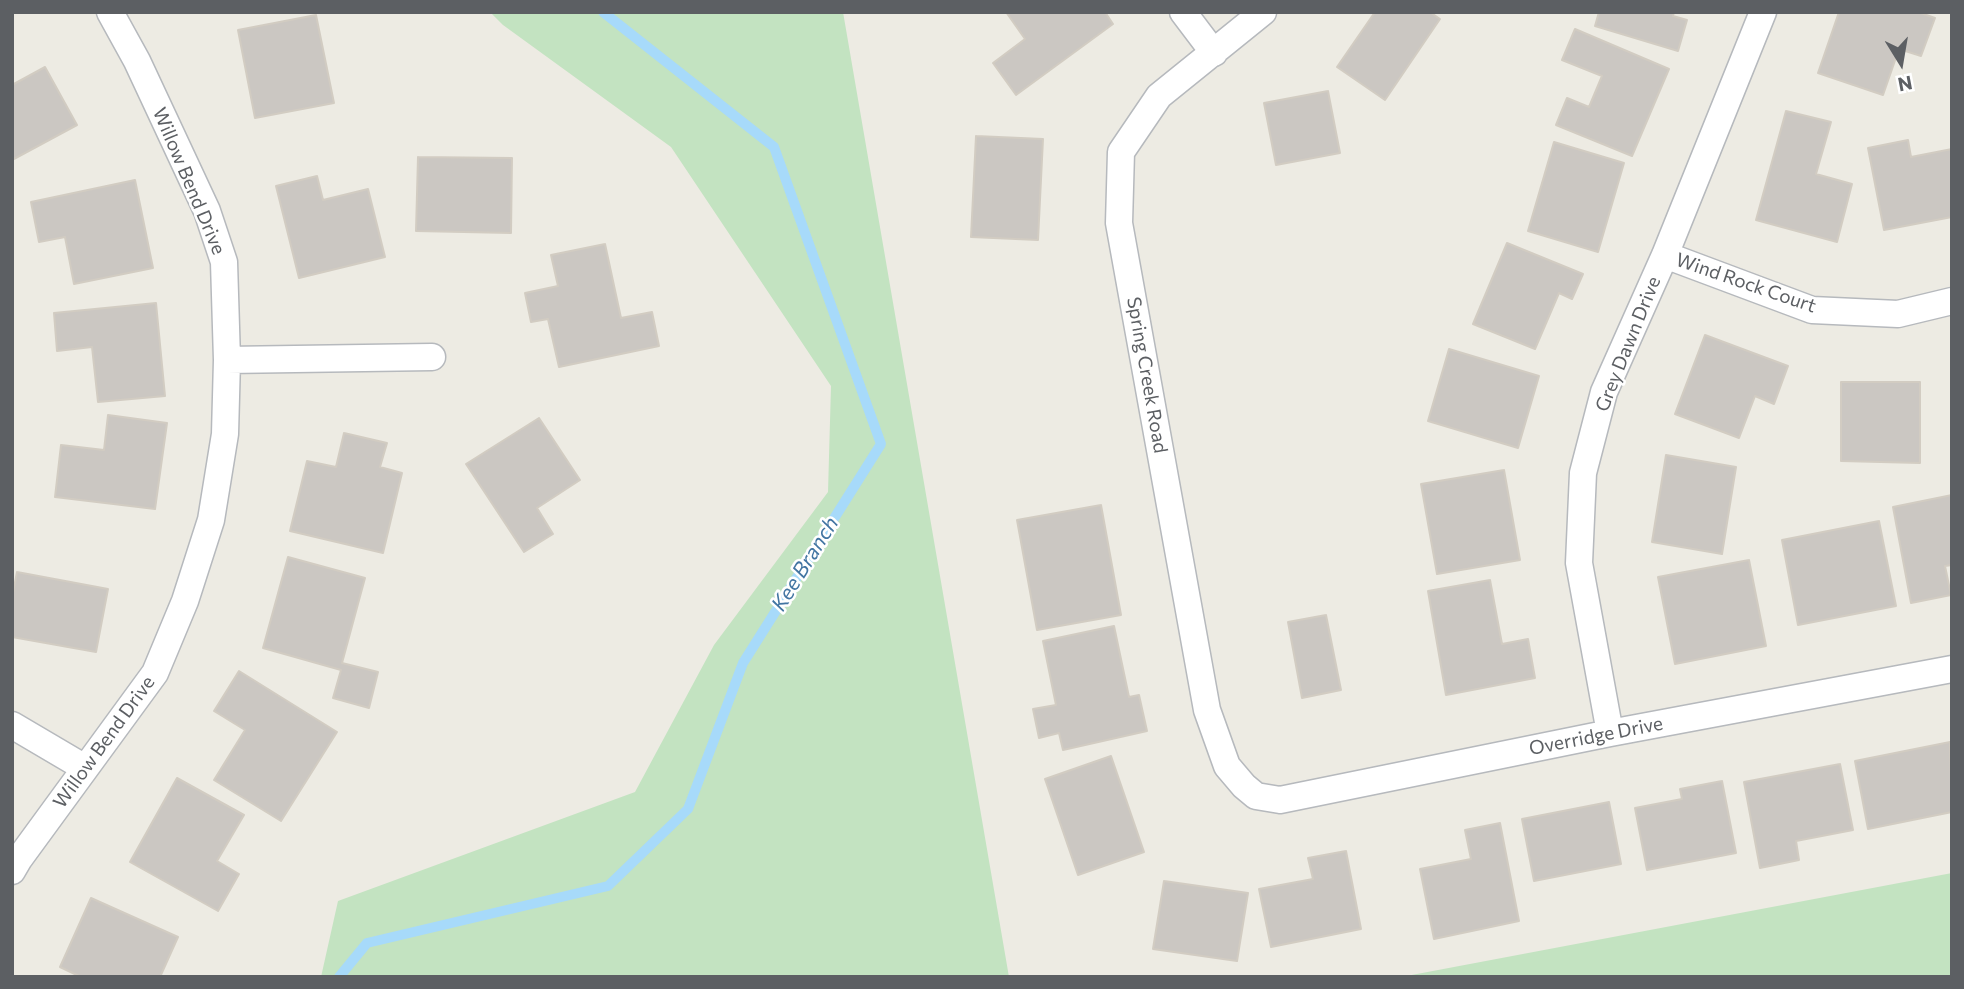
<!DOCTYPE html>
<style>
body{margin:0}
#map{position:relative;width:1964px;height:989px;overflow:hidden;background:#edebe3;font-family:Commissioner,sans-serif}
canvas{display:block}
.frame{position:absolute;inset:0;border:14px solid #5c5f63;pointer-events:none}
.north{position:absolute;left:1866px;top:28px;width:70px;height:70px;-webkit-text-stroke:5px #fff;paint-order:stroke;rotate:169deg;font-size:19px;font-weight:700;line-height:28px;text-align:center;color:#5c5f63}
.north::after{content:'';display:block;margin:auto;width:24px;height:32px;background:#5c5f63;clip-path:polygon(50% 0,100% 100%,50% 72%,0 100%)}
</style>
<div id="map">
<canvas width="1964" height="989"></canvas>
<div class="frame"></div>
<div class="north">N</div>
</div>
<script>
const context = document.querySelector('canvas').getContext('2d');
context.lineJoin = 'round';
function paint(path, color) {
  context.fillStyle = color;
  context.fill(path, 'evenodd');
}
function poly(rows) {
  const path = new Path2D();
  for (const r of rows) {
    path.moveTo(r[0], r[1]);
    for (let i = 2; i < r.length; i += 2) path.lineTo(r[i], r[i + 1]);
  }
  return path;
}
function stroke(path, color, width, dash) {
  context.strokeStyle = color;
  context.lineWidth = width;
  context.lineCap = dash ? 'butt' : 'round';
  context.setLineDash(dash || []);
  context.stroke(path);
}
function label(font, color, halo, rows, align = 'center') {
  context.font = font + ' Commissioner,sans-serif';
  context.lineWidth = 5;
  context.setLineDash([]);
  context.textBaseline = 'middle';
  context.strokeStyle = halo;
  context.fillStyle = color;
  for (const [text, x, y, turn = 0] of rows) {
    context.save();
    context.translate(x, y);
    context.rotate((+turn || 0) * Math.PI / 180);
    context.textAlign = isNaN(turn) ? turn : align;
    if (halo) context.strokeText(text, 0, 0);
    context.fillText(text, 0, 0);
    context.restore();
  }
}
const green = poly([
 [490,12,843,12,1009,977,321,977,338,901,635,792,714,645,828,492,831,386,671,147,503,25],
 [1952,873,1952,977,1401,977]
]);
const stream = poly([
 [339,977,367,943,608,886,688,809,743,663,881,444,774,147,603,12]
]);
const building = poly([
 [1006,12,1105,12,1113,24,1016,95,993,63,1025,39,1006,12],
 [1375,12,1430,12,1440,19,1385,100,1337,67,1375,12],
 [1599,12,1674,12,1673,16,1687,20,1678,51,1595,26,1599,12],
 [1839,12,1918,12,1935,18,1921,56,1899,49,1883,95,1818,73,1839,12],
 [316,15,334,103,255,118,238,30,316,15],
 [1575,29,1669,69,1632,156,1556,125,1567,98,1589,107,1602,76,1562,60,1575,29],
 [45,67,77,125,12,160,12,85,45,67],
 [1328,91,1340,153,1276,165,1264,103,1328,91],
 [1786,111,1831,122,1816,174,1852,184,1837,242,1756,220,1786,111],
 [976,136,1043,139,1038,240,971,237,976,136],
 [1908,140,1911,157,1952,149,1952,217,1884,230,1868,148,1908,140],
 [1554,142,1624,163,1598,252,1528,231,1554,142],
 [418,157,512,158,511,233,416,231,418,157],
 [317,176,323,200,368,189,385,257,299,278,276,186,317,176],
 [135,180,153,268,74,284,65,237,39,242,31,202,135,180],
 [1507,243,1583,274,1572,299,1559,293,1535,349,1473,324,1507,243],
 [605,244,621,318,652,312,659,346,559,367,548,319,531,322,525,293,558,286,551,255,605,244],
 [156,303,165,396,98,402,92,347,57,351,54,313,156,303],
 [1705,335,1788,366,1774,404,1755,396,1739,438,1675,414,1705,335],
 [1449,349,1539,376,1518,448,1428,421,1449,349],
 [1841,382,1920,382,1920,463,1841,461,1841,382],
 [108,415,167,423,155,509,55,497,61,445,104,450,108,415],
 [539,418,580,480,537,508,553,534,524,552,466,464,539,418],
 [344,433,387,443,380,467,402,473,383,553,290,531,307,461,336,467,344,433],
 [1666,455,1736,467,1722,554,1652,542,1666,455],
 [1504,470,1520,560,1437,574,1421,484,1504,470],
 [1952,495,1952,565,1945,566,1951,595,1911,603,1893,507,1952,495],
 [1101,505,1121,615,1037,630,1017,520,1101,505],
 [1879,521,1896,606,1798,625,1782,540,1879,521],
 [288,557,365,578,342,663,378,672,369,708,333,698,341,670,263,648,288,557],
 [1749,560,1766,646,1675,664,1658,577,1749,560],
 [17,572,108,589,96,652,12,637,12,598,17,572],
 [1490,580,1502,644,1528,639,1535,678,1446,695,1428,591,1490,580],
 [1326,615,1341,690,1302,698,1288,622,1326,615],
 [1114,626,1129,697,1139,695,1147,731,1063,750,1059,733,1039,738,1033,709,1056,705,1043,641,1114,626],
 [239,671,337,732,281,821,214,780,245,730,214,711,239,671],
 [1950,742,1952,812,1868,829,1855,761,1950,742],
 [1111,756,1144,852,1078,875,1045,779,1111,756],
 [1840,764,1853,830,1796,841,1799,860,1760,868,1744,782,1840,764],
 [177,778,244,815,217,861,239,874,218,911,130,862,177,778],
 [1722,781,1736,853,1647,870,1635,808,1682,799,1680,789,1722,781],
 [1609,802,1621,864,1534,881,1522,819,1609,802],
 [1500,823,1519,921,1434,939,1420,869,1471,859,1465,830,1500,823],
 [1346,851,1361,929,1271,947,1259,889,1313,879,1308,858,1346,851],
 [1164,881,1248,893,1237,961,1153,949,1164,881],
 [91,898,178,937,160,977,81,977,60,967,91,898]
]);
const minor = poly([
 [1183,12,1214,53],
 [1263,12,1159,96,1121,152,1119,223,1207,710,1227,766,1244,786,1256,796,1280,800,1610,733,1952,669],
 [1665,255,1812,310,1898,314,1952,301],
 [227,360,432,357],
 [12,725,85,768],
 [1610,733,1579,563,1583,473,1604,392,1665,255,1763,12],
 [12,871,19,859,155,673,185,601,211,520,225,434,227,360,224,262,207,211,137,61,110,12]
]);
const streetNames = [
 ["Willow Bend Drive",189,181,67],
 ["Wind Rock Court",1746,283,19],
 ["Grey Dawn Drive",1628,344,-68],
 ["Spring Creek Road",1147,375,80],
 ["Overridge Drive",1596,736,-11],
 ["Willow Bend Drive",104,742,-54]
];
const waterNames = [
 ["Kee Branch",805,564,-58]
];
paint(green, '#c3e3c1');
stroke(stream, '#a7dafa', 10);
paint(building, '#cbc7c2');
stroke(building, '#d2ccc2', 2);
stroke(minor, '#b6b9bd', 29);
stroke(minor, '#fff', 26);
label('19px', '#5c5f63', '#fff', streetNames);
label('italic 21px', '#4275a2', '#fff', waterNames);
</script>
